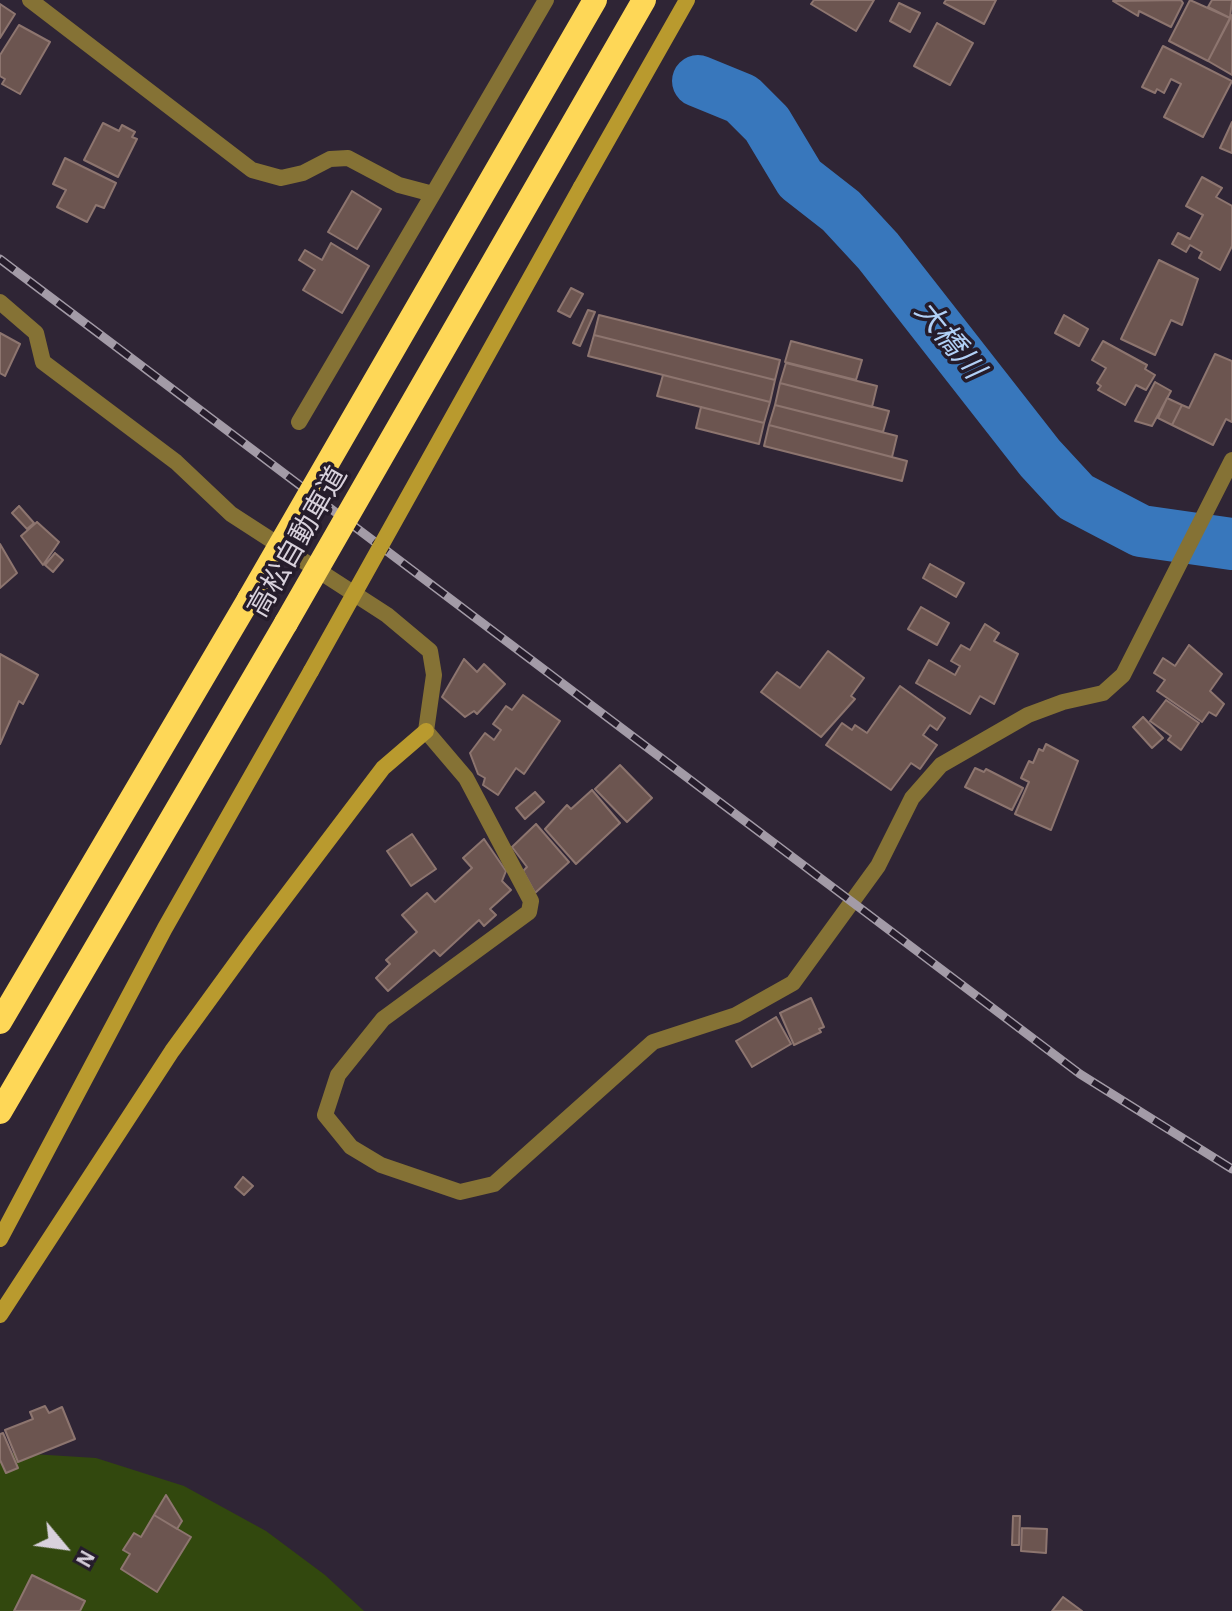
<!DOCTYPE html>
<meta charset="utf-8">
<style>
body{margin:0}
#map{position:relative;width:1232px;height:1611px;overflow:hidden;background:#2f2535;font-family:"Alegreya Sans",sans-serif}
canvas{display:block}
.north{position:absolute;left:24px;top:1507px;width:80px;height:80px;-webkit-text-stroke:6px #251c2b;paint-order:stroke;rotate:119deg;font-size:22px;font-weight:700;line-height:32px;text-align:center;color:#d8d1dc}
.north::after{content:'';display:block;margin:auto;width:28px;height:36px;background:#d8d1dc;clip-path:polygon(50% 0,100% 100%,50% 72%,0 100%)}
</style>
<div id="map">
<canvas width="1232" height="1611"></canvas>
<div class="north">N</div>
</div>
<script>
const context = document.querySelector('canvas').getContext('2d');
context.lineJoin = 'round';
function paint(path, color) {
  context.fillStyle = color;
  context.fill(path, 'evenodd');
}
function poly(rows) {
  const path = new Path2D();
  for (const r of rows) {
    path.moveTo(r[0], r[1]);
    for (let i = 2; i < r.length; i += 2) path.lineTo(r[i], r[i + 1]);
  }
  return path;
}
function stroke(path, color, width, dash) {
  context.strokeStyle = color;
  context.lineWidth = width;
  context.lineCap = dash ? 'butt' : 'round';
  context.setLineDash(dash || []);
  context.stroke(path);
}
function label(font, color, halo, rows, align = 'center') {
  context.font = font + ' "Alegreya Sans","Noto Sans JP",sans-serif';
  context.lineWidth = 7;
  context.setLineDash([]);
  context.textBaseline = 'middle';
  context.strokeStyle = halo;
  context.fillStyle = color;
  for (const [text, x, y, turn = 0] of rows) {
    context.save();
    context.translate(x, y);
    context.rotate((+turn || 0) * Math.PI / 180);
    context.textAlign = isNaN(turn) ? turn : align;
    if (halo) context.strokeText(text, 0, 0);
    context.fillText(text, 0, 0);
    context.restore();
  }
}
const green = poly([
 [0,1452,96,1458,184,1486,266,1531,325,1575,364,1611,0,1611]
]);
const river = poly([
 [698,81,742,99,767,124,800,179,841,211,878,251,1040,458,1076,497,1141,531,1232,544]
]);
const building = poly([
 [814,0,874,0,856,31,811,4,814,0],
 [946,0,996,0,984,24,944,3,946,0],
 [1181,0,1183,3,1171,27,1139,11,1138,16,1113,1,1181,0],
 [1190,0,1230,18,1208,61,1169,41,1190,0],
 [1212,0,1232,0,1230,18,1208,7,1212,0],
 [899,3,920,13,910,32,890,21,899,3],
 [0,4,15,14,0,38,0,4],
 [1232,15,1232,75,1208,61,1232,15],
 [937,23,973,43,950,85,914,66,937,23],
 [19,25,50,42,20,94,2,84,5,79,0,76,0,55,19,25],
 [1163,46,1232,81,1203,137,1164,117,1181,84,1171,79,1164,93,1157,89,1155,93,1142,87,1163,46],
 [1232,122,1232,153,1220,148,1232,122],
 [103,123,119,131,122,125,135,132,132,137,137,139,118,177,84,160,103,123],
 [65,158,116,183,104,208,96,205,87,222,57,207,66,190,53,184,65,158],
 [1202,177,1222,188,1216,197,1232,206,1232,246,1220,270,1199,258,1202,252,1190,245,1186,252,1172,244,1178,233,1190,239,1203,215,1186,206,1202,177],
 [352,191,381,209,357,249,328,232,352,191],
 [331,243,369,266,342,313,303,290,315,270,299,260,305,250,322,260,331,243],
 [1159,260,1198,279,1182,325,1171,320,1155,355,1121,339,1159,260],
 [571,288,583,294,570,317,558,311,571,288],
 [588,310,595,312,580,346,573,343,588,310],
 [599,315,780,360,775,380,594,335,599,315],
 [1064,315,1088,329,1079,346,1055,333,1064,315],
 [0,333,20,344,5,376,0,373,0,333],
 [594,335,775,380,770,402,588,356,594,335],
 [791,341,862,360,856,380,785,362,791,341],
 [1103,341,1147,365,1145,369,1155,375,1146,390,1136,385,1125,405,1098,390,1101,386,1097,383,1106,368,1092,360,1103,341],
 [1215,354,1232,361,1232,422,1226,419,1213,445,1172,425,1182,405,1189,408,1215,354],
 [786,363,877,386,872,407,780,383,786,363],
 [663,375,770,402,764,423,657,396,663,375],
 [1155,382,1171,391,1152,426,1135,421,1155,382],
 [780,383,889,411,883,432,775,405,780,383],
 [1167,398,1182,405,1172,425,1158,418,1167,398],
 [775,405,897,436,892,457,769,425,775,405],
 [701,407,764,423,759,444,696,428,701,407],
 [769,425,907,461,902,481,764,446,769,425],
 [19,506,34,523,27,529,12,513,19,506],
 [37,522,59,542,43,565,21,536,37,522],
 [0,544,17,573,0,588,0,544],
 [55,553,63,560,53,572,45,565,55,553],
 [930,564,964,583,956,597,923,578,930,564],
 [921,607,949,623,937,645,908,629,921,607],
 [985,624,999,633,994,641,1018,654,994,704,980,696,970,714,916,683,929,660,955,675,960,666,951,661,961,645,970,650,985,624],
 [1189,645,1222,674,1210,691,1224,704,1216,716,1209,712,1202,722,1157,691,1165,680,1154,673,1163,658,1175,666,1189,645],
 [828,651,864,678,851,696,855,699,821,737,761,692,777,672,800,688,828,651],
 [0,654,38,675,23,704,19,701,0,744,0,654],
 [464,659,477,672,484,664,505,684,477,714,474,711,465,717,442,697,464,659],
 [900,686,945,718,937,730,930,725,923,735,937,745,920,769,911,763,891,790,826,745,842,723,852,730,855,725,867,733,900,686],
 [523,695,560,721,524,774,516,768,498,795,483,785,485,778,478,774,470,753,485,733,494,740,501,730,493,724,506,706,512,710,523,695],
 [1166,700,1199,723,1181,750,1168,740,1171,736,1150,721,1166,700],
 [1143,717,1163,738,1152,748,1133,727,1143,717],
 [1046,744,1078,761,1051,830,1015,814,1029,782,1021,778,1029,761,1033,763,1039,749,1043,751,1046,744],
 [620,765,652,798,627,822,595,789,620,765],
 [975,768,984,772,986,769,1023,788,1012,810,965,787,975,768],
 [592,790,620,823,576,864,545,829,567,805,571,809,592,790],
 [535,792,544,802,525,819,516,808,535,792],
 [536,824,569,862,535,893,523,871,527,867,512,847,536,824],
 [412,834,436,869,411,886,387,851,412,834],
 [484,839,506,871,502,881,511,890,490,909,496,915,484,926,479,920,440,956,434,950,388,991,376,978,390,964,386,960,417,932,402,915,427,893,435,902,472,868,463,858,484,839],
 [811,998,824,1027,819,1029,821,1032,794,1045,780,1013,811,998],
 [776,1017,791,1044,752,1067,736,1041,776,1017],
 [243,1177,253,1186,244,1195,235,1187,243,1177],
 [45,1406,49,1413,62,1407,75,1439,18,1462,5,1430,33,1419,30,1412,45,1406],
 [3,1433,18,1468,6,1473,0,1460,0,1434,3,1433],
 [166,1495,182,1521,177,1529,154,1515,166,1495],
 [154,1515,191,1537,157,1592,121,1569,130,1554,123,1550,134,1533,141,1537,154,1515],
 [1013,1516,1020,1516,1019,1545,1012,1545,1013,1516],
 [1022,1528,1047,1529,1046,1553,1021,1551,1022,1528],
 [32,1575,85,1601,80,1611,14,1611,32,1575],
 [1063,1597,1082,1611,1052,1611,1063,1597]
]);
const street = poly([
 [30,0,252,170,281,178,303,173,330,159,348,158,399,185,433,194,546,0],
 [0,302,36,333,43,362,176,462,231,514,387,615,430,651,434,675,426,731,466,778,531,901,529,912,383,1019,338,1075,325,1115,351,1147,381,1165,460,1192,494,1184,653,1042,736,1015,793,983,878,866,912,798,941,765,1028,715,1063,702,1103,693,1123,675,1232,460],
 [299,422,433,194]
]);
const secondary = poly([
 [581,187,687,0],
 [0,1239,165,928,311,671],
 [0,1315,172,1051,252,941,383,768,426,731]
]);
const highway = poly([
 [0,1022,249,599],
 [0,1112,286,623]
]);
const rail = poly([
 [0,259,1080,1074,1232,1169]
]);
const secondaryBridge = poly([
 [311,671,581,187]
]);
const highwayBridge = poly([
 [249,599,595,0],
 [286,623,644,0]
]);
const streetNames = [
 ["高松自動車道",298,542,-60]
];
const waterNames = [
 ["大橋川",949,340,51]
];
paint(green, '#32480e');
stroke(river, '#3877bc', 52);
paint(building, '#6c5550');
stroke(building, '#8d756f', 2);
stroke(street, '#857235', 16);
stroke(secondary, '#b99a2e', 16);
stroke(highway, '#fed757', 24);
stroke(rail, '#a39ba7', 9);
stroke(rail, '#251c2b', 6, [18]);
stroke(secondaryBridge, '#b99a2e', 16);
stroke(highwayBridge, '#fed757', 24);
label('28px', '#d8d1dc', '#251c2b', streetNames);
label('italic 30px', '#b1d0f6', '#251c2b', waterNames);
</script>
